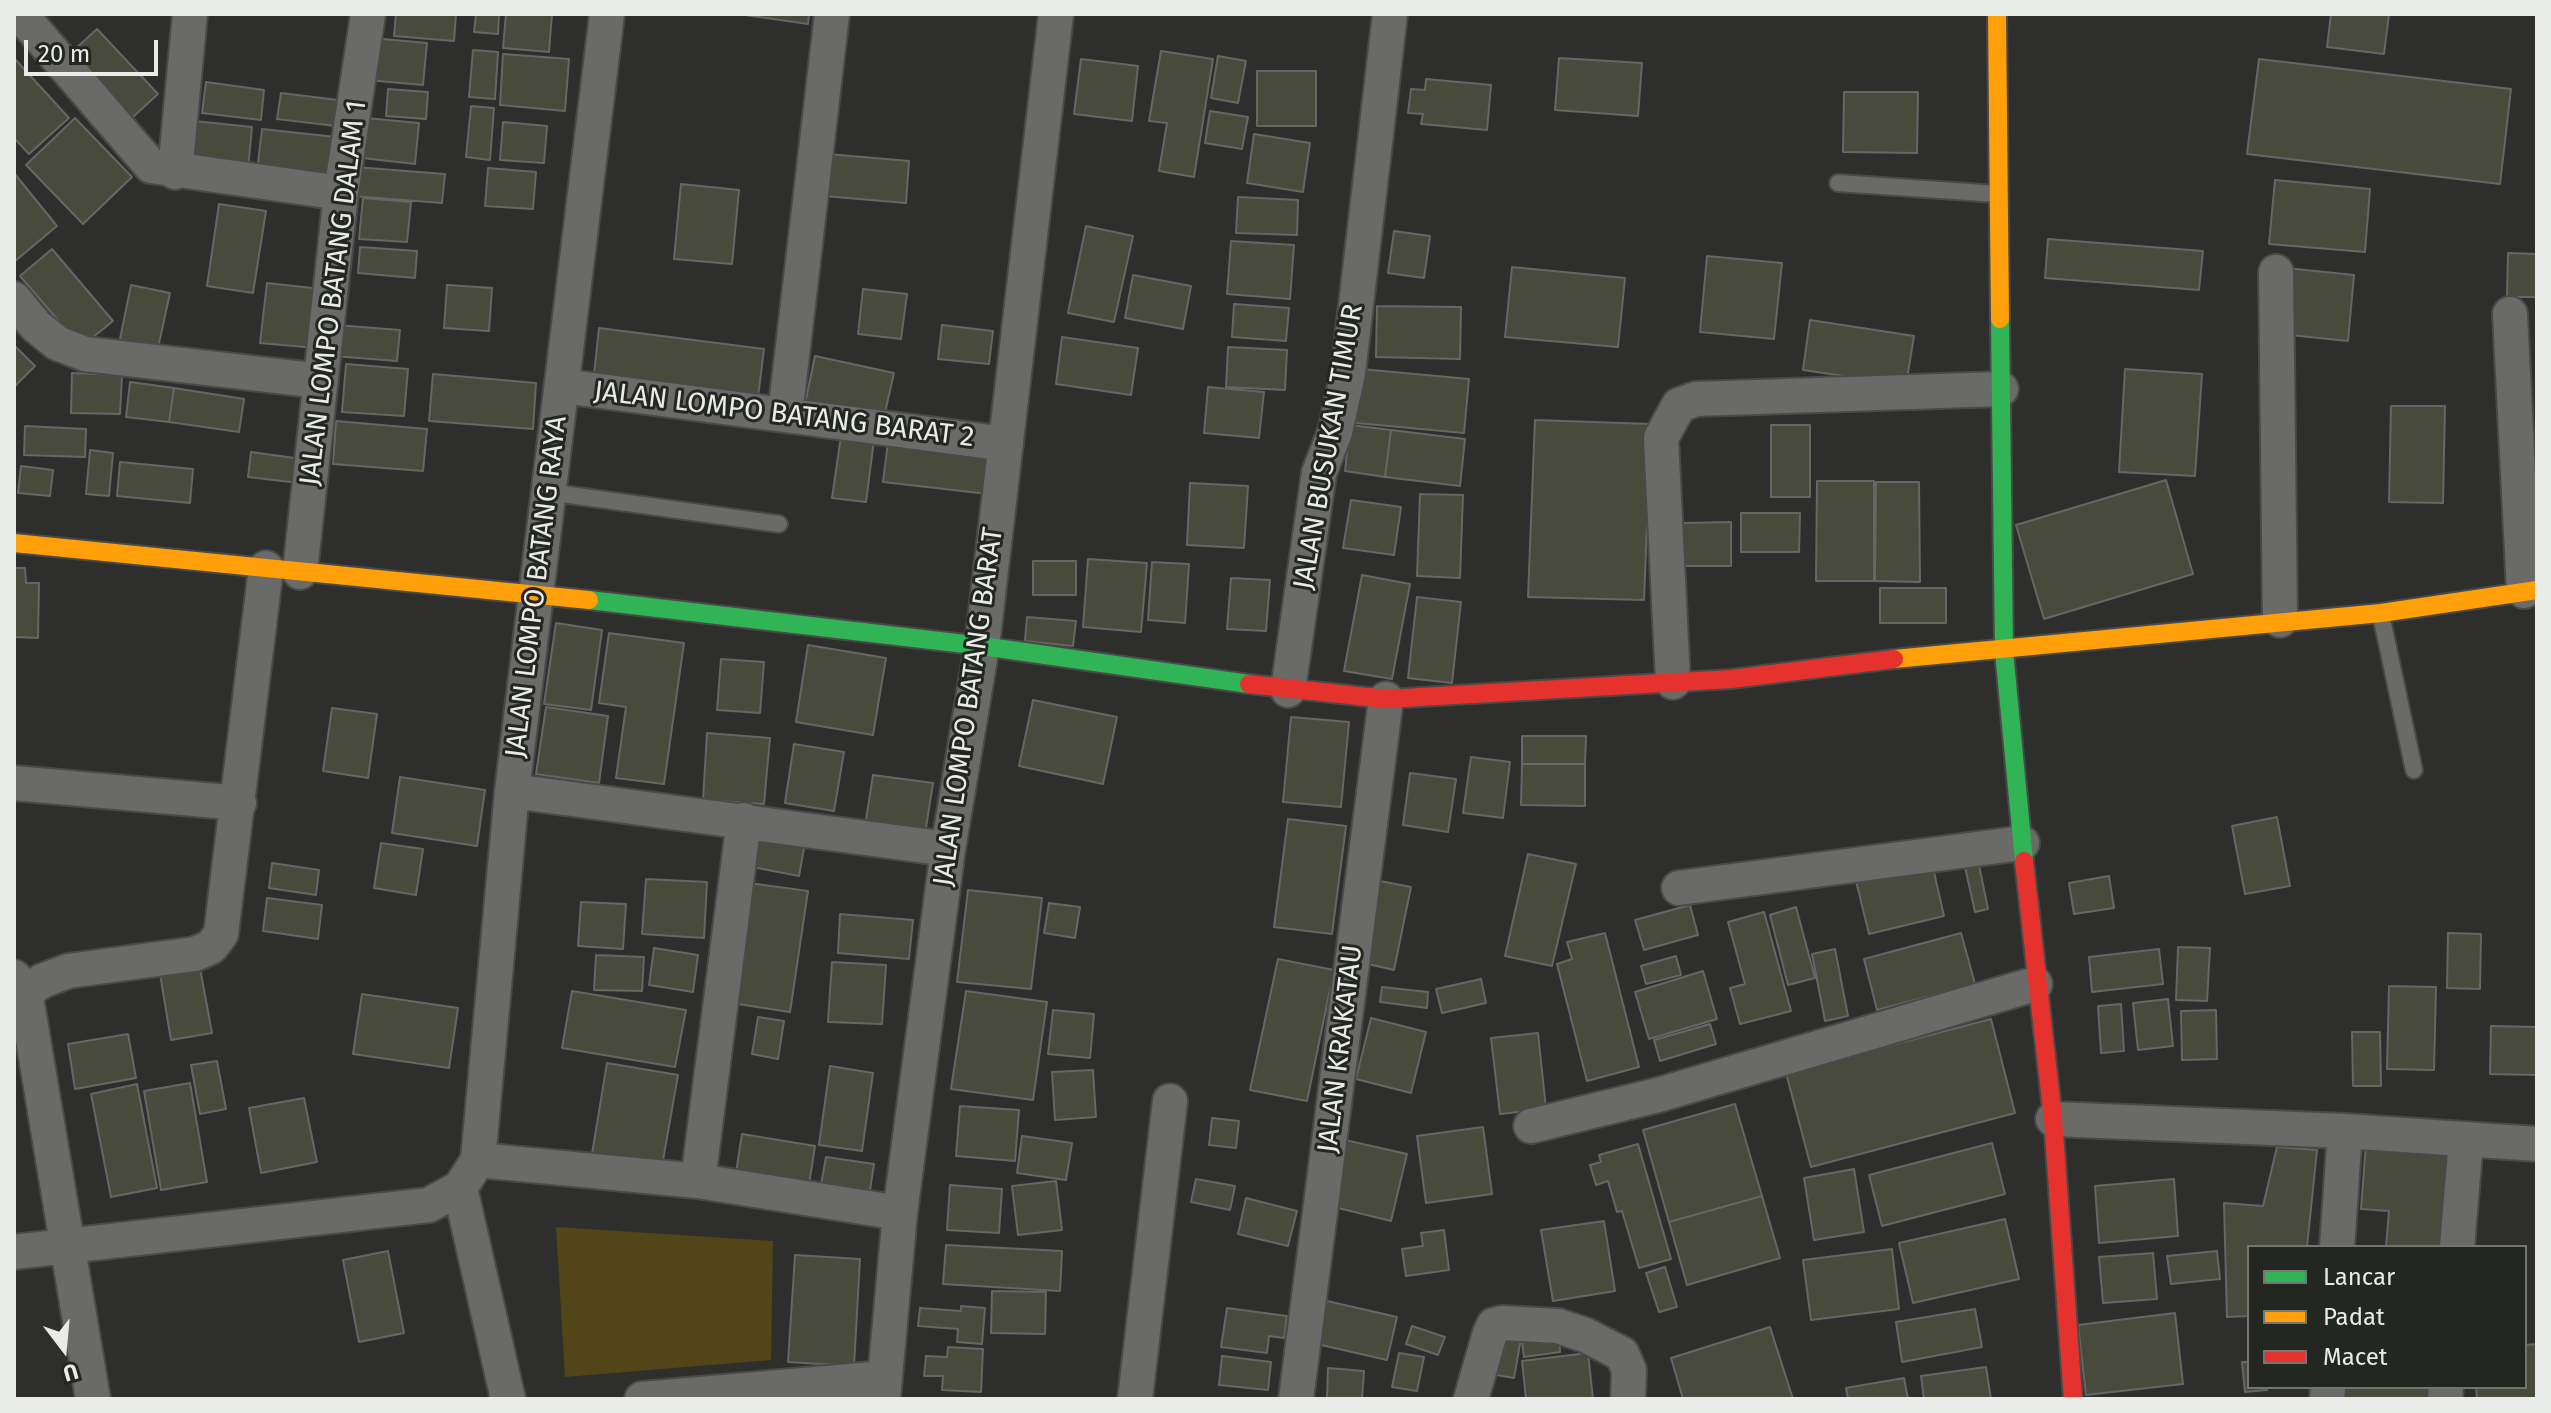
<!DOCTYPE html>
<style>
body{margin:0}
#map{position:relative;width:2551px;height:1413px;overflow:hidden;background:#2e2f2d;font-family:"Fira Sans",sans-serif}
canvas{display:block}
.frame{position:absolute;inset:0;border:16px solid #e9ebe8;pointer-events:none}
.legend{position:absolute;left:2247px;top:1245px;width:280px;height:144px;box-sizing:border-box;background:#242622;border:2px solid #737571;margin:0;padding:10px 14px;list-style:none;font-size:24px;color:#e9ebe8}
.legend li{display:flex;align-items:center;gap:16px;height:40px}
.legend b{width:40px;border:2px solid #737571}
.north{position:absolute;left:24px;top:1309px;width:80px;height:80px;-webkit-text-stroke:6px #242622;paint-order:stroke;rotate:164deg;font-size:22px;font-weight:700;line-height:32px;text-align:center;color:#e9ebe8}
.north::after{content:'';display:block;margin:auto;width:28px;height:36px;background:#e9ebe8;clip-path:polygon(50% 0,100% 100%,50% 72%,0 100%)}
.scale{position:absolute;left:24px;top:40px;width:134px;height:36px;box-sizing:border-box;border:4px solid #e9ebe8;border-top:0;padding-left:10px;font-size:24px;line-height:28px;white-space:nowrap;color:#e9ebe8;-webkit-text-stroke:6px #242622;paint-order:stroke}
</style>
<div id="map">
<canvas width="2551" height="1413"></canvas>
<div class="frame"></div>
<ul class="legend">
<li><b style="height:10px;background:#30b455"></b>Lancar</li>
<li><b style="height:10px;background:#ff9f0a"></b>Padat</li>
<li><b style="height:10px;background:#e5322d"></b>Macet</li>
</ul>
<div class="north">U</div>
<div class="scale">20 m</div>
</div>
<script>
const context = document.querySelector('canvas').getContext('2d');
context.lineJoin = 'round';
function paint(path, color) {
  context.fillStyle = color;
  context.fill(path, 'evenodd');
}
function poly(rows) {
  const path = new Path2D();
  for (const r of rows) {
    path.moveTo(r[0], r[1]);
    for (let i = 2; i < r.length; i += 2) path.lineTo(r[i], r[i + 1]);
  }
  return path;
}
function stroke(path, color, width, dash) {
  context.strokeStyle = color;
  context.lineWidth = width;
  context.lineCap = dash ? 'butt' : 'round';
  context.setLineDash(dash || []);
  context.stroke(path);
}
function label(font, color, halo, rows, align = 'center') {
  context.font = font + ' "Fira Sans",sans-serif';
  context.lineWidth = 6;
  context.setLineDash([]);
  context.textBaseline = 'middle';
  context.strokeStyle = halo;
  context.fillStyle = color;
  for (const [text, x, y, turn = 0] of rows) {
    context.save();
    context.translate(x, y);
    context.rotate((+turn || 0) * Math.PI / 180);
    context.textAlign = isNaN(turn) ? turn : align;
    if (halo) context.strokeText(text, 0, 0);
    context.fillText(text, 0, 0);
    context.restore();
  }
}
const green = poly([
 [556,1227,773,1241,771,1360,565,1377]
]);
const building = poly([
 [396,14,456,14,454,41,394,36,396,14],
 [476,14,499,14,498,34,474,32,476,14],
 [506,14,552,14,549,52,503,48,506,14],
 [738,14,809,14,808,24,738,14],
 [2331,14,2389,14,2384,54,2327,47,2331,14],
 [97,29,158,94,122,127,61,62,97,29],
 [371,38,427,43,423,85,367,80,371,38],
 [473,50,498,52,495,99,469,97,473,50],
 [1161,51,1213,59,1194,177,1159,171,1167,123,1149,121,1161,51],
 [503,54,569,59,565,111,500,105,503,54],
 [1218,56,1246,61,1238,103,1211,98,1218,56],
 [14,58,69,118,29,154,14,138,14,58],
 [1559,58,1642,63,1638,116,1555,110,1559,58],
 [1081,59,1138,66,1132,121,1074,114,1081,59],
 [2259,59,2511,89,2500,184,2247,154,2259,59],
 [1257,71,1316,71,1316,126,1257,126,1257,71],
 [1426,79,1491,85,1487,130,1421,124,1423,114,1408,113,1411,89,1425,90,1426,79],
 [206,82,264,90,261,120,202,113,206,82],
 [388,89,428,92,426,119,386,116,388,89],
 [1844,92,1918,92,1917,153,1843,152,1844,92],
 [281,93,346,101,344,127,277,119,281,93],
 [471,106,494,108,490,160,466,157,471,106],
 [1210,111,1248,117,1242,149,1205,143,1210,111],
 [75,118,132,177,83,224,26,165,75,118],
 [366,118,419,123,415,164,362,158,366,118],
 [194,121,252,127,248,169,190,163,194,121],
 [503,122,547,126,544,163,500,160,503,122],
 [262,129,336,137,331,181,257,172,262,129],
 [1254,134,1310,143,1303,192,1247,183,1254,134],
 [828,154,909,161,906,203,824,196,828,154],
 [355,167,445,174,442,203,352,196,355,167],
 [488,168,536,172,533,209,485,206,488,168],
 [14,173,57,226,14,262,14,173],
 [2275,180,2370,189,2365,252,2269,244,2275,180],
 [681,184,739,190,732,264,674,259,681,184],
 [1238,197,1298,200,1297,235,1236,233,1238,197],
 [363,198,411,202,407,242,359,239,363,198],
 [219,204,266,211,253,293,207,286,219,204],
 [1086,226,1133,236,1114,322,1068,313,1086,226],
 [1394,231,1430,236,1424,278,1388,273,1394,231],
 [2048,239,2203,251,2199,290,2045,278,2048,239],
 [1231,241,1294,245,1290,299,1227,294,1231,241],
 [360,247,417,251,415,278,358,273,360,247],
 [52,249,113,321,81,347,20,276,52,249],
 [2508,253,2537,254,2537,297,2507,297,2508,253],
 [1707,256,1782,263,1774,339,1700,332,1707,256],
 [1512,267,1625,278,1618,347,1505,337,1512,267],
 [2286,268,2354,275,2348,341,2280,334,2286,268],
 [1133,275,1191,286,1183,329,1125,318,1133,275],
 [267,283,322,289,316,348,260,343,267,283],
 [131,285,170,293,158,348,120,339,131,285],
 [447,285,492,288,489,331,444,328,447,285],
 [863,289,907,294,901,339,858,334,863,289],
 [1234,304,1289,308,1286,341,1232,337,1234,304],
 [1377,306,1461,307,1460,359,1376,357,1377,306],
 [1810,320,1914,336,1906,385,1803,370,1810,320],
 [336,325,400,330,397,361,333,356,336,325],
 [942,325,993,331,989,364,938,359,942,325],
 [599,328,764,349,757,405,593,384,599,328],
 [1062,337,1138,348,1131,395,1056,384,1062,337],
 [14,345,35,366,14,387,14,345],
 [1228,347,1287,350,1285,390,1226,387,1228,347],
 [815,356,894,373,882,426,804,409,815,356],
 [346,364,408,369,404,416,342,412,346,364],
 [1361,369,1469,379,1464,433,1356,423,1361,369],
 [2125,369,2202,374,2195,476,2119,472,2125,369],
 [72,373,122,375,120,414,71,413,72,373],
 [433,374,536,383,533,429,429,421,433,374],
 [130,382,174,388,169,422,126,417,130,382],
 [1208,387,1264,392,1259,438,1204,433,1208,387],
 [174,388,244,399,239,432,169,422,174,388],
 [2391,406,2445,406,2443,503,2389,502,2391,406],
 [1535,420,1651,424,1644,600,1528,597,1535,420],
 [336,421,427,429,423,471,333,464,336,421],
 [1350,425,1391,430,1385,477,1345,471,1350,425],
 [1771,425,1810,425,1810,497,1771,497,1771,425],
 [25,426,86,429,85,457,24,455,25,426],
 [1391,430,1465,439,1460,486,1385,477,1391,430],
 [841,436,874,440,866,502,832,498,841,436],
 [888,442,992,454,988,494,883,482,888,442],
 [90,450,113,453,109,496,86,494,90,450],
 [251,452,302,459,299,483,248,477,251,452],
 [120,462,193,469,190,503,117,496,120,462],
 [21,466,53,470,50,496,18,493,21,466],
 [2166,480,2193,574,2044,619,2016,525,2166,480],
 [1817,481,1874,481,1874,581,1816,581,1817,481],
 [1876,482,1919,482,1920,582,1875,581,1876,482],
 [1190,483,1248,486,1244,548,1187,545,1190,483],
 [1420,494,1463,495,1460,578,1417,576,1420,494],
 [1351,500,1401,507,1394,555,1343,548,1351,500],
 [1741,513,1800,513,1799,552,1741,552,1741,513],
 [1731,522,1731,566,1681,566,1682,523,1731,522],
 [1088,559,1147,563,1141,632,1083,627,1088,559],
 [1033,561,1076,561,1076,595,1033,595,1033,561],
 [1152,562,1189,564,1185,623,1148,620,1152,562],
 [14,568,25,568,26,583,39,583,38,638,14,637,14,568],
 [1362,575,1410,584,1392,679,1344,671,1362,575],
 [1231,578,1270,580,1266,631,1227,629,1231,578],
 [1880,588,1946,588,1946,623,1880,623,1880,588],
 [1417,597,1461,602,1452,683,1408,678,1417,597],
 [1027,617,1076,621,1073,646,1025,641,1027,617],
 [556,623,602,630,591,710,544,704,556,623],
 [609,633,684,643,664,784,616,778,626,707,599,703,609,633],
 [808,645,886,658,873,735,796,722,808,645],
 [721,659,764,662,760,713,717,710,721,659],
 [1033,700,1117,717,1103,784,1019,766,1033,700],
 [546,707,608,716,599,783,536,774,546,707],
 [332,708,377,714,368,778,323,771,332,708],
 [1291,717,1349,722,1341,807,1283,802,1291,717],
 [707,733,770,738,764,804,703,800,707,733],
 [1522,736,1586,736,1585,764,1522,764,1522,736],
 [794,744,844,752,834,811,785,803,794,744],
 [1471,757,1510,762,1503,818,1463,813,1471,757],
 [1522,764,1585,764,1585,806,1521,805,1522,764],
 [1410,773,1456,779,1448,832,1403,825,1410,773],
 [873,775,933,783,925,834,865,826,873,775],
 [400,777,485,790,477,846,392,833,400,777],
 [2277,817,2290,886,2245,894,2232,826,2277,817],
 [1288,819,1346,826,1332,934,1274,927,1288,819],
 [754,828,806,837,799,876,747,866,754,828],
 [381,843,423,849,416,895,374,888,381,843],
 [1528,854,1576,864,1552,966,1505,956,1528,854],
 [1931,859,1944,916,1869,934,1855,877,1931,859],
 [272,863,319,870,316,895,269,888,272,863],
 [1979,865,1988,909,1975,912,1965,867,1979,865],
 [2109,876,2114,908,2074,914,2069,883,2109,876],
 [646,879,707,882,704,938,642,934,646,879],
 [1375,880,1411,887,1394,970,1359,962,1375,880],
 [749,883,808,891,790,1012,731,1003,749,883],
 [968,890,1042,898,1031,989,957,982,968,890],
 [267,898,322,905,318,939,263,931,267,898],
 [581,902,626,904,623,949,578,946,581,902],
 [1049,903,1080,907,1075,938,1044,933,1049,903],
 [1690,905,1698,935,1644,950,1635,920,1690,905],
 [1796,907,1815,978,1788,985,1770,915,1796,907],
 [1764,912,1791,1011,1740,1024,1730,988,1745,984,1728,922,1764,912],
 [840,914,913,920,909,959,838,953,840,914],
 [1605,933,1639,1067,1587,1081,1557,964,1572,959,1567,942,1605,933],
 [1961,933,1975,984,1877,1010,1864,959,1961,933],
 [2448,933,2481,934,2480,989,2447,988,2448,933],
 [2178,947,2210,948,2207,1001,2176,1000,2178,947],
 [654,948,698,955,693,992,649,985,654,948],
 [1835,949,1848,1016,1825,1021,1812,954,1835,949],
 [2159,949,2163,984,2092,992,2089,957,2159,949],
 [596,955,644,957,642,991,594,990,596,955],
 [1676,956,1681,975,1646,984,1641,966,1676,956],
 [1278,959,1334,970,1307,1101,1250,1090,1278,959],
 [832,962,886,965,882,1024,828,1022,832,962],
 [200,968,212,1033,171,1040,160,974,200,968],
 [1703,971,1717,1019,1649,1039,1635,992,1703,971],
 [1481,979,1486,1003,1442,1013,1436,989,1481,979],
 [2389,986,2436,987,2434,1070,2387,1069,2389,986],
 [1382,987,1428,992,1427,1008,1380,1002,1382,987],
 [572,991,686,1010,675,1067,562,1048,572,991],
 [966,991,1047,1002,1033,1100,951,1089,966,991],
 [362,994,458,1008,449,1068,353,1054,362,994],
 [2168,999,2173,1046,2138,1050,2133,1003,2168,999],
 [2121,1004,2124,1051,2101,1053,2098,1006,2121,1004],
 [1053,1010,1094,1014,1090,1058,1048,1054,1053,1010],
 [2216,1010,2217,1059,2182,1060,2181,1011,2216,1010],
 [758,1017,784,1021,778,1059,752,1054,758,1017],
 [1371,1018,1426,1032,1411,1093,1356,1079,1371,1018],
 [1991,1019,2015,1113,1811,1167,1786,1073,1991,1019],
 [1710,1024,1716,1044,1660,1061,1654,1040,1710,1024],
 [2491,1026,2537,1027,2537,1075,2490,1074,2491,1026],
 [2352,1032,2380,1032,2381,1086,2353,1086,2352,1032],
 [1538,1033,1546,1109,1500,1114,1491,1038,1538,1033],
 [128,1034,136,1078,75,1089,68,1044,128,1034],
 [217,1061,226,1109,200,1114,191,1065,217,1061],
 [607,1063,678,1075,662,1166,592,1154,607,1063],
 [830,1066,873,1073,862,1151,819,1145,830,1066],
 [1093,1070,1096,1117,1055,1120,1052,1072,1093,1070],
 [190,1083,207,1182,161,1190,144,1091,190,1083],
 [137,1084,157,1188,111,1197,91,1094,137,1084],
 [304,1098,317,1162,261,1173,249,1108,304,1098],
 [1735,1104,1762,1196,1669,1222,1643,1130,1735,1104],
 [960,1106,1019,1110,1015,1161,956,1156,960,1106],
 [1212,1118,1239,1121,1236,1148,1209,1145,1212,1118],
 [1483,1127,1492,1194,1426,1203,1417,1136,1483,1127],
 [742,1134,815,1146,808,1191,735,1179,742,1134],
 [1022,1136,1072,1143,1066,1180,1017,1173,1022,1136],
 [1345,1140,1407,1154,1391,1221,1330,1206,1345,1140],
 [1992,1143,2005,1194,1882,1226,1869,1175,1992,1143],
 [1638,1144,1671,1259,1639,1268,1622,1211,1617,1212,1608,1181,1596,1185,1590,1165,1601,1162,1599,1155,1638,1144],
 [2366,1144,2460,1151,2453,1247,2386,1247,2389,1211,2361,1209,2366,1144],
 [2277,1147,2317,1150,2307,1247,2249,1247,2249,1316,2227,1317,2224,1203,2263,1206,2277,1147],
 [826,1157,874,1164,868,1203,819,1196,826,1157],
 [1854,1169,1864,1232,1814,1240,1804,1178,1854,1169],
 [1196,1179,1235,1186,1230,1210,1191,1202,1196,1179],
 [2174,1179,2178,1236,2099,1243,2095,1186,2174,1179],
 [1056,1181,1062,1230,1018,1235,1012,1186,1056,1181],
 [950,1185,1002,1189,999,1233,947,1230,950,1185],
 [1762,1196,1780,1258,1687,1285,1669,1222,1762,1196],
 [1246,1198,1297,1211,1288,1246,1238,1234,1246,1198],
 [2005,1219,2019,1279,1913,1303,1899,1243,2005,1219],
 [1604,1221,1615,1291,1553,1301,1541,1230,1604,1221],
 [1444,1230,1449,1270,1406,1276,1402,1249,1423,1246,1421,1233,1444,1230],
 [946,1245,1062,1251,1060,1291,943,1284,946,1245],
 [1892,1249,1899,1309,1811,1320,1803,1260,1892,1249],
 [388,1251,404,1333,359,1342,343,1260,388,1251],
 [2217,1251,2220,1279,2171,1284,2167,1256,2217,1251],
 [2153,1253,2157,1299,2103,1303,2099,1257,2153,1253],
 [795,1255,860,1259,854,1366,788,1362,795,1255],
 [1665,1267,1677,1307,1659,1312,1646,1273,1665,1267],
 [992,1291,1046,1292,1045,1334,991,1333,992,1291],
 [1327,1301,1397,1317,1387,1360,1317,1344,1327,1301],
 [961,1306,985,1308,982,1344,957,1342,958,1329,918,1326,920,1308,961,1311,961,1306],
 [1227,1308,1287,1316,1284,1338,1269,1336,1267,1353,1221,1347,1227,1308],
 [1975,1309,1982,1347,1902,1362,1896,1322,1975,1309],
 [2175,1313,2183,1384,2086,1395,2078,1325,2175,1313],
 [1412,1326,1445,1337,1438,1355,1406,1344,1412,1326],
 [1770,1327,1793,1399,1683,1399,1671,1358,1770,1327],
 [1559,1330,1560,1352,1524,1357,1521,1334,1559,1330],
 [1497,1334,1521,1338,1514,1378,1490,1374,1497,1334],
 [2537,1344,2537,1399,2477,1399,2476,1387,2525,1387,2525,1345,2537,1344],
 [948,1347,983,1349,981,1392,942,1390,943,1376,924,1376,926,1356,947,1357,948,1347],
 [1399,1353,1424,1357,1417,1391,1392,1387,1399,1353],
 [1588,1353,1593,1399,1526,1399,1522,1361,1588,1353],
 [1222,1356,1271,1362,1268,1390,1219,1385,1222,1356],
 [2242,1362,2249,1362,2249,1387,2267,1387,2267,1390,2245,1392,2242,1362],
 [1986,1367,1991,1399,1924,1399,1921,1376,1986,1367],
 [1328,1368,1364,1371,1362,1399,1327,1398,1328,1368],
 [1904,1378,1908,1399,1848,1399,1846,1388,1904,1378],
 [2340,1387,2429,1387,2427,1399,2339,1399,2340,1387]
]);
const lane = poly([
 [1838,183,1998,194],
 [548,492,779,524],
 [2381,615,2414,770]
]);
const street = poly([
 [20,14,151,166,341,193],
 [175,172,190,14],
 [2276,272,2280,620],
 [14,299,36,326,57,343,85,354,321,381],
 [2510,314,2524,591],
 [562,386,1006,444],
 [785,415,832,14],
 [300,572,341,193,368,14],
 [1673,682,1661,438,1679,405,1696,399,2001,389],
 [1288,690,1319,473,1335,432,1348,373,1390,14],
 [14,783,239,803],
 [512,791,948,849],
 [1679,888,2022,843],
 [14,977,25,991,93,1399],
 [14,1000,42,981,68,971,195,954,211,947,221,934,266,568],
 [2053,1119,2345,1131,2537,1144],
 [1531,1126,1658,1095,2035,984],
 [478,1160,698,1181,900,1213],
 [698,1181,744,820],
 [460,1188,508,1399],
 [2337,1247,2345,1131],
 [2457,1247,2466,1140],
 [14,1252,429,1205,460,1188,478,1160,512,791,607,14],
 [642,1399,885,1378],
 [883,1399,900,1213,948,849,982,646,1056,14],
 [1135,1399,1170,1101],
 [1296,1399,1386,699],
 [1471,1399,1490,1333,1494,1325,1502,1323,1558,1326,1585,1335,1622,1354,1629,1370,1628,1399],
 [2327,1399,2328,1387],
 [2445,1399,2446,1387]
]);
const fast = poly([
 [2000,319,2004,651,2024,861],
 [589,600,982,646,1249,684]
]);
const slow = poly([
 [1997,14,2000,319],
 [14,543,589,600],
 [1894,659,2381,613,2537,590]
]);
const jam = poly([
 [1249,684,1386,699,1731,679,1894,659],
 [2024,861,2053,1119,2073,1399]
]);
const streetNames = [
 ["JALAN LOMPO BATANG DALAM 1",334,293,-83],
 ["JALAN LOMPO BATANG BARAT 2",784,415,7],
 ["JALAN BUSUKAN TIMUR",1329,447,-80],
 ["JALAN LOMPO BATANG RAYA",537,587,-83],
 ["JALAN LOMPO BATANG BARAT",969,707,-82],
 ["JALAN KRAKATAU",1341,1049,-83]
];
paint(green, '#524517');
paint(building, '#484a3b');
stroke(building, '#666765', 2);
stroke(lane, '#494a48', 20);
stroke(street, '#494a48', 38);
stroke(fast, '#494a48', 22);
stroke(slow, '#494a48', 22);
stroke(jam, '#494a48', 22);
stroke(lane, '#6a6a69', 16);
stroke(street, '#6a6a69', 34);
stroke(fast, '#30b455', 18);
stroke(slow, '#ff9f0a', 18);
stroke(jam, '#e5322d', 18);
label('28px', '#e9ebe8', '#242622', streetNames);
</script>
